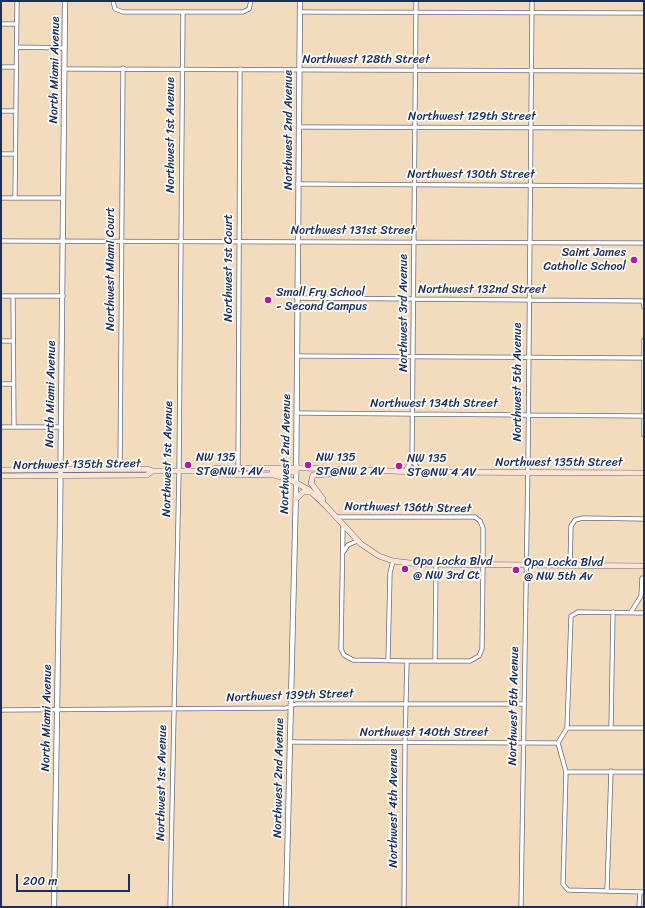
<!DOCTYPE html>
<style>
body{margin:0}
#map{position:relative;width:645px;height:908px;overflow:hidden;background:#f3dcbe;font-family:Sriracha,sans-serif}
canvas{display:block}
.frame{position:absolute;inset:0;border:2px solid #1b2f5e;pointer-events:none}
.scale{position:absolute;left:16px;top:874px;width:114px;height:18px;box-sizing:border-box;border:2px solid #1b2f5e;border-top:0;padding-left:5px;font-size:12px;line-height:14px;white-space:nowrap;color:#1b2f5e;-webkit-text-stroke:3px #fdfcf7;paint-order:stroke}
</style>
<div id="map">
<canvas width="645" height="908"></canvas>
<div class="frame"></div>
<div class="scale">200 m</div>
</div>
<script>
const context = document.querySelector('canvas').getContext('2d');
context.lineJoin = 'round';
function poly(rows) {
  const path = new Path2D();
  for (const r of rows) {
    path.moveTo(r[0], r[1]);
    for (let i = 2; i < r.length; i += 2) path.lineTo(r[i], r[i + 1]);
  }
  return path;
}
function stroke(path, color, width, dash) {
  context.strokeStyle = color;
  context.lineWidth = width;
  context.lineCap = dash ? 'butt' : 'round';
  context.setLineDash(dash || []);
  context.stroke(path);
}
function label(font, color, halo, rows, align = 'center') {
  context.font = font + ' Sriracha,sans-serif';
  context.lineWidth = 3.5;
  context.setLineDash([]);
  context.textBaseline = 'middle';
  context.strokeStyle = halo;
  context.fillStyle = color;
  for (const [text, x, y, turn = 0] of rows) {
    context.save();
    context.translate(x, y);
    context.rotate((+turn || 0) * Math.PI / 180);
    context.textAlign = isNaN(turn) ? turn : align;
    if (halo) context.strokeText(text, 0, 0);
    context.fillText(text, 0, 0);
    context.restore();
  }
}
const minor = poly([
 [113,1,115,9,123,12,243,12,249,9,251,1],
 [300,12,644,13],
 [1,24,16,24],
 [17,47,65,48],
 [1,67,16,67],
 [65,69,644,71],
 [1,111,16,111],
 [299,127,644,128],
 [1,154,15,154],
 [298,184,644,186],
 [15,197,17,1],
 [1,198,63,198],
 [1,241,644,243],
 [1,296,63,296],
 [13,296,14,427],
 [297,298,643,301,644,307],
 [644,340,644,435],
 [1,341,13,341],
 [297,356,644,358],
 [1,384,13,384],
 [297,413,643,416],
 [1,427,61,427],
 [412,460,420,472],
 [238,468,240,69],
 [120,469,123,68],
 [405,471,412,460,416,1],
 [336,517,475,517,480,521,483,528,483,564,482,649,479,656,470,661,407,661,353,660,344,655,341,649,343,526],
 [344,551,348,545,357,541],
 [570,565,571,526,575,520,583,518,644,519],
 [631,612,641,596,642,578],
 [644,613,578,612,571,616,567,728,558,743,566,772,563,884,568,890,644,892],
 [388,660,390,573,393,561],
 [435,661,436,564],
 [1,710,286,708,296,704,523,704],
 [611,727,613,612],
 [567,728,644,728],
 [290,742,558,743],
 [566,772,644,772],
 [607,890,611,771],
 [170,907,179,471,183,12],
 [404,907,405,742,407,661],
 [521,907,528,462,532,1],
 [639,907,640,892]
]);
const tertiary = poly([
 [54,907,60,520,65,1],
 [286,907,296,490,300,1]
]);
const secondary = poly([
 [1,470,147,469,152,471,210,471,216,474,274,475,289,479,309,490,326,506,361,544,379,556,393,561,418,564,644,566],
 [210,471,216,468,305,468,420,472,644,473],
 [272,472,296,472],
 [1,476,147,475,152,471],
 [296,499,303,492,311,492],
 [323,499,311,483,313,475,359,472]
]);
const markers = [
 [634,260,4,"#b5179e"],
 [268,300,4,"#b5179e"],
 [188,465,4,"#b5179e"],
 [308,465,4,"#b5179e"],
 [399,466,4,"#b5179e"],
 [405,569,4,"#b5179e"],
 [516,570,4,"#b5179e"]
];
const streetNames = [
 ["Northwest 128th Street",366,60],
 ["North Miami Avenue",55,70,-89],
 ["Northwest 129th Street",472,117],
 ["Northwest 2nd Avenue",289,130,-90],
 ["Northwest 1st Avenue",171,135,-90],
 ["Northwest 130th Street",471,175],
 ["Northwest 131st Street",353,231],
 ["Northwest 1st Court",229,268,-90],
 ["Northwest Miami Court",111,269,-90],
 ["Northwest 132nd Street",482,290],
 ["Northwest 3rd Avenue",404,313,-90],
 ["Northwest 5th Avenue",518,382,-90],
 ["North Miami Avenue",51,394,-89],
 ["Northwest 134th Street",434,404],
 ["Northwest 2nd Avenue",286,454,-89],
 ["Northwest 1st Avenue",168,459,-89],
 ["Northwest 135th Street",559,463],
 ["Northwest 135th Street",77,465,-1],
 ["Northwest 136th Street",408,508,1],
 ["Northwest 139th Street",290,696,-2],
 ["Northwest 5th Avenue",514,706,-89],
 ["North Miami Avenue",47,718,-89],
 ["Northwest 140th Street",424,733],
 ["Northwest 2nd Avenue",279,778,-89],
 ["Northwest 1st Avenue",162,783,-89],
 ["Northwest 4th Avenue",394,808,-90]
];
const poiNames = [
 ["Saint James",626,253,"right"],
 ["Catholic School",626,267,"right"],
 ["Small Fry School",276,293],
 ["- Second Campus",276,307],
 ["NW 135",196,458],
 ["ST@NW 1 AV",196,472],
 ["NW 135",316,458],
 ["ST@NW 2 AV",316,472],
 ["NW 135",407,459],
 ["ST@NW 4 AV",407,473],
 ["Opa Locka Blvd",413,562],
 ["@ NW 3rd Ct",413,576],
 ["Opa Locka Blvd",524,563],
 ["@ NW 5th Av",524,577]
];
stroke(minor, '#676c80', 5);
stroke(tertiary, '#676c80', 6);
stroke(secondary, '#676c80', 6);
stroke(minor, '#fff', 3.5);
stroke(tertiary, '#fff', 4.5);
stroke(secondary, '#fee3d2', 5);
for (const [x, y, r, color] of markers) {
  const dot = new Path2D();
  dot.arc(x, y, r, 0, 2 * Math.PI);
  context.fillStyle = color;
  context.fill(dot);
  stroke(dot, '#fdfcf7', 1.5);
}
label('12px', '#1b2f5e', '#fdfcf7', streetNames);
label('12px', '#1b2f5e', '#fdfcf7', poiNames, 'left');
</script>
